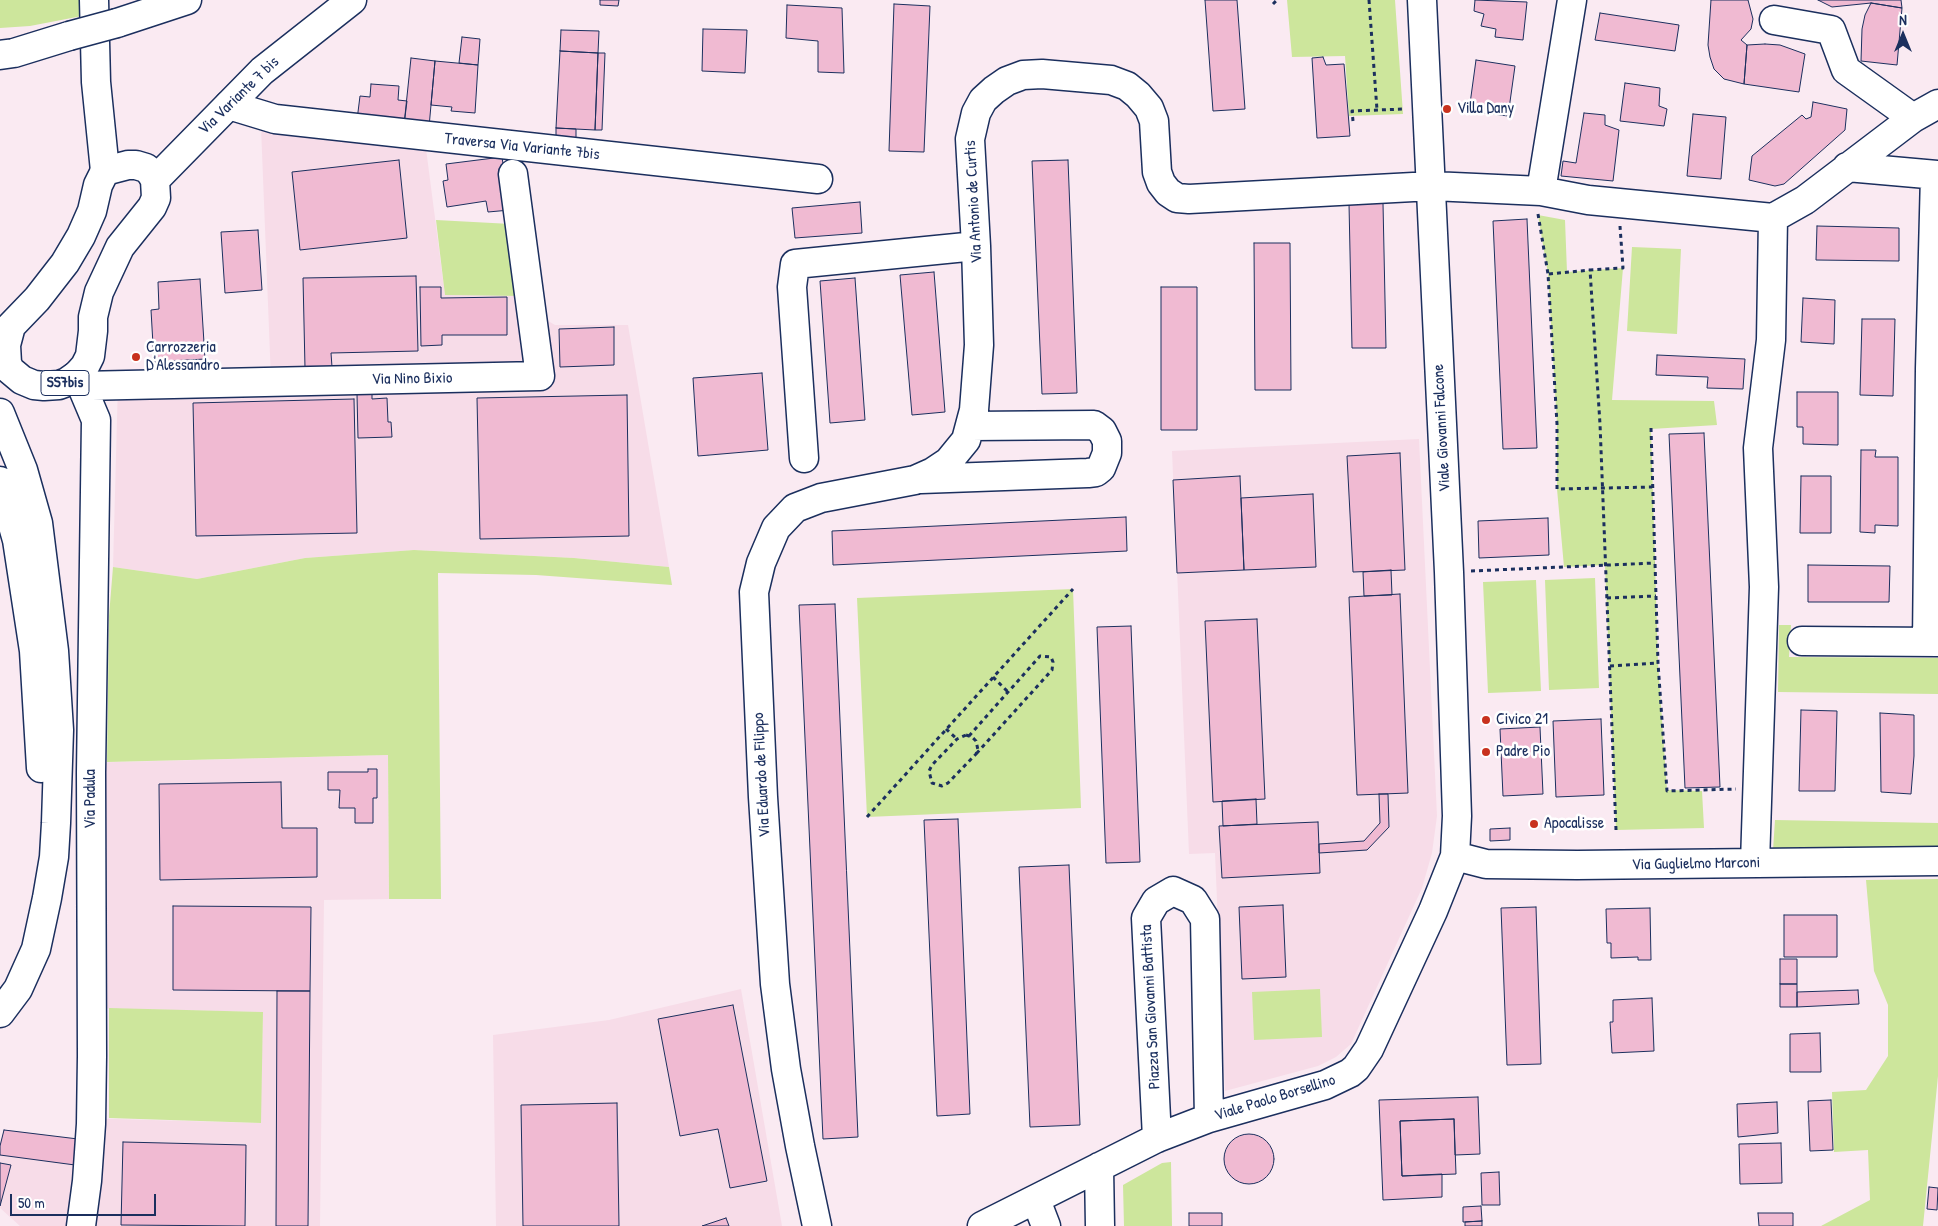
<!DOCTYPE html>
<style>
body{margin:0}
#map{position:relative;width:1938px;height:1226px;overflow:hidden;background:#faeaf2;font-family:"Patrick Hand",sans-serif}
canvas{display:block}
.north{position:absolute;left:1878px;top:10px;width:50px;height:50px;-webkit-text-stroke:4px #fff;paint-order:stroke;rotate:0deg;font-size:14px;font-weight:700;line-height:20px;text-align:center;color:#1b2f5e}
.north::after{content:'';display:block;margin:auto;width:18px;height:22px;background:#1b2f5e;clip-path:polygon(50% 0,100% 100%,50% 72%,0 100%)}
.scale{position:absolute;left:10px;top:1194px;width:146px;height:22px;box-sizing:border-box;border:2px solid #1b2f5e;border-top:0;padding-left:6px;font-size:15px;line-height:18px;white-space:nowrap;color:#1b2f5e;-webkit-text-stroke:4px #fff;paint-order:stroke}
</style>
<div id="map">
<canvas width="1938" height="1226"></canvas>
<div class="north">N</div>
<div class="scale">50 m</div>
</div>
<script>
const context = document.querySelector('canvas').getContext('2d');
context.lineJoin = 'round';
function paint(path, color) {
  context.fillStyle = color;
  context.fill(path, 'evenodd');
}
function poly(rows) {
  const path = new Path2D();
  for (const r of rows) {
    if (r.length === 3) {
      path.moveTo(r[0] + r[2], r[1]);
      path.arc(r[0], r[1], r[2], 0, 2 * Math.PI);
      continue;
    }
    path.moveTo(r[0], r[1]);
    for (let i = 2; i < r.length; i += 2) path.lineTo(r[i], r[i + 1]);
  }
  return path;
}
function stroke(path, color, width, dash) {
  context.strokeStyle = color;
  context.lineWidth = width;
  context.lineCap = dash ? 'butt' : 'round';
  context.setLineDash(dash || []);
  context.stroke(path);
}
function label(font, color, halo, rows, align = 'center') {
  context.font = font + ' "Patrick Hand",sans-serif';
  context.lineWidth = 5;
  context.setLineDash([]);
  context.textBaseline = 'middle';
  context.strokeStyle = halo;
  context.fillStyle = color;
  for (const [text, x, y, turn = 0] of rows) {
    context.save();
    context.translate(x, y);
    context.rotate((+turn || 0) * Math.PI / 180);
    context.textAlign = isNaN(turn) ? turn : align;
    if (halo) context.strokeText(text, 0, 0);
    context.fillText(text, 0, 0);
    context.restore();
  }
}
const built = poly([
 [261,127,425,141,445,295,540,296,543,318,555,325,628,325,669,567,574,558,414,550,305,558,197,579,113,567,118,382,271,380],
 [1419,439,1437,816,1432,853,1422,888,1351,1044,1336,1057,1318,1066,1225,1091,1215,853,1189,854,1172,451],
 [388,755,389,899,324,900,320,1226,20,1226,0,1208,0,1146,4,1130,77,1139,78,1118,260,1123,263,1012,82,1008,80,763],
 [741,989,782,1226,496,1226,493,1035,609,1020]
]);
const green = poly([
 [0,0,82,0,82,16,30,26,0,28],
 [1287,0,1395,0,1403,114,1349,116,1345,56,1292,57],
 [1538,215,1565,220,1567,272,1623,268,1612,400,1714,401,1717,425,1651,429,1658,663,1667,790,1702,791,1704,828,1616,830,1605,565,1564,567,1557,489,1557,424,1548,274],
 [436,220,511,224,521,296,445,295],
 [1632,247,1681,249,1677,334,1627,331],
 [414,550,574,558,669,567,672,585,536,575,438,573,441,899,389,899,388,755,107,762,109,616,113,567,197,579,305,558],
 [1595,578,1599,688,1549,690,1545,580],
 [1536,580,1541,691,1488,693,1483,582],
 [1073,589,1081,808,867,817,857,598],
 [1779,625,1791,625,1789,657,1938,658,1938,694,1778,692],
 [1775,820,1938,823,1938,852,1773,850],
 [1938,879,1938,1076,1923,1226,1821,1226,1870,1200,1868,1150,1834,1152,1832,1092,1866,1090,1888,1056,1888,1005,1874,971,1866,880],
 [1320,989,1322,1037,1254,1040,1252,992],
 [109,1008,263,1012,261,1123,109,1118],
 [1171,1162,1172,1226,1124,1226,1123,1185,1162,1163]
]);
const building = poly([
 [600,0,619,0,618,6,600,5,600,0],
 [1205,0,1237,0,1245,109,1213,111,1205,0],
 [1475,0,1527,2,1523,40,1495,37,1496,29,1481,26,1484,14,1474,11,1475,0],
 [1711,0,1748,0,1753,19,1751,29,1741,40,1747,45,1744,84,1724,79,1714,69,1710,57,1708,45,1711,0],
 [1818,0,1901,0,1902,8,1871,3,1832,7,1818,0],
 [1871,3,1902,8,1897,65,1861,61,1862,29,1865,15,1871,3],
 [894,4,930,6,924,152,889,151,894,4],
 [787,5,842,8,844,73,818,72,818,41,786,38,787,5],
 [1600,13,1679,25,1675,51,1595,40,1600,13],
 [703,29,747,30,745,73,702,71,703,29],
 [561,30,599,31,598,53,560,51,561,30],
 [462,37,480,39,478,65,459,63,462,37],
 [1765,44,1780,45,1805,54,1799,92,1744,84,1747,45,1765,44],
 [560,51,598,53,595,130,556,128,560,51],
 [598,53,605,53,602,130,595,130,598,53],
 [1323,57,1326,65,1344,64,1350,136,1317,138,1312,58,1323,57],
 [411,58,435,61,429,127,404,125,411,58],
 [1476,60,1515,66,1508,116,1469,111,1476,60],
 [435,61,478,65,475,113,451,111,452,107,431,105,435,61],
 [1625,83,1660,88,1659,106,1667,109,1664,126,1620,121,1625,83],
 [371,84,399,86,398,100,407,101,404,125,357,120,360,96,370,97,371,84],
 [1813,102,1847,109,1845,130,1784,184,1775,186,1749,180,1752,156,1802,115,1806,119,1811,117,1813,102],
 [1584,113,1605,115,1605,125,1619,130,1613,181,1561,176,1563,161,1576,163,1584,113],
 [1693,114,1726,117,1721,179,1687,176,1693,114],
 [556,128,576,129,576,144,556,143,556,128],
 [502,157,510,210,488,212,486,201,447,207,443,181,448,180,446,164,502,157],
 [399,160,407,238,300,250,292,172,399,160],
 [1068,160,1077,393,1042,394,1032,161,1068,160],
 [860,202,862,233,795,238,792,208,860,202],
 [1383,203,1386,348,1352,348,1349,204,1383,203],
 [1527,219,1537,448,1503,449,1493,221,1527,219],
 [1817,226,1899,228,1899,261,1816,260,1817,226],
 [258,230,262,290,225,293,221,232,258,230],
 [1254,243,1290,243,1291,390,1255,390,1254,243],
 [934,272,945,412,912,415,900,275,934,272],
 [416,276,418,351,331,353,332,367,305,368,303,278,416,276],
 [855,278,865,420,830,423,820,281,855,278],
 [200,279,205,359,154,362,151,310,159,309,158,282,200,279],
 [420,287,441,287,441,298,507,297,507,335,442,335,442,345,421,346,420,287],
 [1161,287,1197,287,1197,430,1161,430,1161,287],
 [1803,298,1835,300,1834,344,1801,342,1803,298],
 [1862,319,1895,319,1893,396,1860,395,1862,319],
 [614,327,614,365,560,367,559,329,614,327],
 [1657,355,1745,359,1743,389,1707,388,1708,377,1656,375,1657,355],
 [762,373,768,450,698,456,693,378,762,373],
 [1797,392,1838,392,1838,445,1803,444,1803,427,1797,427,1797,392],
 [357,394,372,394,372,399,387,398,388,422,391,422,392,437,358,438,357,394],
 [627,395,629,536,480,539,477,398,627,395],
 [354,399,357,533,196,536,193,403,354,399],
 [1704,433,1720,787,1685,788,1669,434,1704,433],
 [1861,450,1876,450,1875,457,1898,457,1898,526,1875,525,1875,533,1860,532,1861,450],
 [1400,453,1405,570,1353,572,1347,456,1400,453],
 [1240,476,1244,570,1177,573,1173,480,1240,476],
 [1801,476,1831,476,1831,533,1800,533,1801,476],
 [1313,494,1316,567,1244,570,1241,498,1313,494],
 [1126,517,1127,551,833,565,832,531,1126,517],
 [1548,518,1549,555,1479,558,1478,521,1548,518],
 [1808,565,1890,566,1889,602,1808,602,1808,565],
 [1391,570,1392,595,1364,596,1363,572,1391,570],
 [1400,594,1408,793,1357,795,1349,597,1400,594],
 [835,604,858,1137,823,1139,799,605,835,604],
 [1257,619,1265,799,1213,802,1205,621,1257,619],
 [1131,626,1140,862,1106,863,1097,627,1131,626],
 [1801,710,1837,711,1835,791,1799,791,1801,710],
 [1880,713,1914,715,1914,756,1911,794,1881,792,1880,713],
 [1601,719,1604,795,1556,797,1553,721,1601,719],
 [1540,727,1543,794,1503,796,1500,729,1540,727],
 [368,769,377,769,377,798,373,798,373,823,355,823,355,808,339,808,340,790,328,790,328,772,368,772,368,769],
 [281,782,282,828,317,828,317,877,160,880,159,784,281,782],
 [1379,794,1388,794,1389,827,1367,850,1319,853,1319,844,1364,841,1380,823,1379,794],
 [1256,799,1257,824,1223,826,1222,801,1256,799],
 [958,819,970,1114,937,1116,924,820,958,819],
 [1318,822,1320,873,1222,878,1219,826,1318,822],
 [1510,828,1510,840,1490,841,1490,829,1510,828],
 [1069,865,1080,1125,1030,1127,1019,867,1069,865],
 [1283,905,1286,977,1242,979,1239,907,1283,905],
 [173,906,311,907,310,991,173,990,173,906],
 [1536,907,1541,1064,1507,1065,1501,908,1536,907],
 [1650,908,1651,960,1638,960,1638,957,1611,958,1611,943,1607,943,1606,909,1650,908],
 [1784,915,1837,915,1837,957,1784,957,1784,915],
 [1780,959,1797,959,1797,984,1780,984,1780,959],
 [1780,984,1797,984,1797,1007,1780,1007,1780,984],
 [1858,990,1859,1004,1797,1007,1797,992,1858,990],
 [277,991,310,991,308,1226,276,1226,277,991],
 [1652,998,1654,1051,1612,1053,1610,1022,1613,1022,1613,1000,1652,998],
 [733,1005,767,1181,730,1188,718,1129,680,1136,658,1019,733,1005],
 [1820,1033,1821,1072,1790,1072,1790,1034,1820,1033],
 [1478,1097,1480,1154,1455,1155,1454,1119,1400,1121,1402,1176,1442,1174,1442,1197,1383,1200,1379,1100,1478,1097],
 [1831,1100,1833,1150,1810,1151,1808,1101,1831,1100],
 [1777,1102,1778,1133,1738,1137,1737,1104,1777,1102],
 [617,1103,619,1226,523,1226,521,1105,617,1103],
 [1454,1119,1456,1174,1402,1176,1400,1121,1454,1119],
 [4,1130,78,1139,75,1165,0,1155,0,1146,4,1130],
 [1249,1159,25],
 [123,1142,246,1145,245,1226,121,1225,123,1142],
 [1781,1143,1782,1183,1740,1184,1739,1144,1781,1143],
 [0,1163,11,1165,0,1206,0,1163],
 [1499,1172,1500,1205,1482,1205,1481,1173,1499,1172],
 [1929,1187,1938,1188,1937,1210,1927,1209,1929,1187],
 [1481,1206,1482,1221,1463,1222,1463,1207,1481,1206],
 [1189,1213,1222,1213,1222,1226,1189,1226,1189,1213],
 [1758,1213,1793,1213,1793,1226,1759,1226,1758,1213],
 [726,1218,729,1226,702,1226,726,1218],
 [1482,1221,1482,1226,1465,1226,1465,1222,1482,1221]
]);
const path = poly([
 [1369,0,1377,110],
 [1273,4,1277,0],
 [1353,121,1352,111,1404,109],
 [1538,214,1548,274,1557,424,1557,489,1652,487],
 [1549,274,1590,270],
 [1651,428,1658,663,1667,791,1736,789],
 [1471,571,1655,563],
 [1607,598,1656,596],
 [1610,666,1658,663],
 [993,677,1008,692],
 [946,729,957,739],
 [966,735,972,737,976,741,978,750,976,754,948,783,942,786,932,783,929,771,932,765,957,739,966,735],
 [969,736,1040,656,1051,657,1053,662,1052,670,976,754],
 [867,817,1073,589],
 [1616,830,1600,424,1590,270,1623,268,1620,226]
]);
const minor = poly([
 [94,0,96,82,105,171],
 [1774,20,1831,30,1846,70,1913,118],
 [229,105,275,119,818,179],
 [1847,167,1938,175],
 [1541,191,1572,0],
 [77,375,96,420,91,772,92,1056,91,1124,87,1181,81,1226],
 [81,386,540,376,513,174],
 [804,458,792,287,795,264,976,246],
 [921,479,1088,473,1096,472,1101,468,1107,453,1107,441,1102,431,1094,425,971,426],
 [1802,641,1938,642],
 [1927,642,1930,369,1935,175],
 [1455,856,1486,864,1577,865,1938,861],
 [1755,863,1764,587,1758,448,1771,340,1773,218],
 [1157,1138,1146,918,1156,901,1173,891,1193,900,1205,919,1209,1118],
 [1099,1167,1100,1226],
 [1036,1200,1046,1226],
 [817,1226,800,1146,786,1069,775,984,763,797,754,592,761,563,776,528,795,508,821,498,915,480,933,472,948,462,966,440,974,410,979,345,976,246,970,139,976,113,983,100,994,90,1007,81,1023,75,1042,74,1111,80,1127,86,1138,95,1149,108,1154,121,1157,172,1161,183,1168,192,1177,198,1189,199,1432,186,1541,191,1588,200,1773,218,1805,200,1913,118,1938,104],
 [982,1226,1157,1138,1209,1118,1325,1085,1350,1073,1356,1068,1369,1049,1433,911,1455,856,1457,816,1449,572,1422,0]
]);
const major = poly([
 [117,23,187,0],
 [128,165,136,165,146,168,151,173,155,180,156,198,152,207,120,247,99,292,93,317,93,331,90,356,85,366,77,375,67,382,59,385,44,386,34,385,22,380,10,370,7,363,6,345,11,326,37,299,65,263,81,236,92,211,98,185,105,171,128,165],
 [155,180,262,71,352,0],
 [0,413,23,470,38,523,54,651,59,730,56,823,54,857,47,898,36,949,18,989,0,1013],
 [0,481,17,540,34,651,41,768]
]);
const highway = poly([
 [0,55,14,53,69,36]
]);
const majorBridge = poly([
 [69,36,117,23]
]);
const markers = [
 [1447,109,5,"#c8321e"],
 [136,357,5,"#c8321e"],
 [1486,720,5,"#c8321e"],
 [1486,752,5,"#c8321e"],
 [1534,824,5,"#c8321e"]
];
const shields = [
 [65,383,48]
];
const shieldNames = [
 ["SS7bis",65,383]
];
const streetNames = [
 ["Via Variante 7 bis",239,96,-44],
 ["Traversa Via Variante 7bis",522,147,6],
 ["Via Antonio de Curtis",974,202,-93],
 ["Via Nino Bixio",412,379,-1],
 ["Viale Giovanni Falcone",1442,428,-93],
 ["Via Eduardo de Filippo",762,775,-93],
 ["Via Padula",91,799,-90],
 ["Via Guglielmo Marconi",1696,864,-1],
 ["Piazza San Giovanni Battista",1151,1007,-93],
 ["Viale Paolo Borsellino",1275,1098,-17]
];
const poiNames = [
 ["Villa Dany",1457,109],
 ["Carrozzeria",146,348],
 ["D'Alessandro",146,366],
 ["Civico 21",1496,720],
 ["Padre Pio",1496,752],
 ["Apocalisse",1544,824]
];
paint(built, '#f7dce8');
paint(green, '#cde69c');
paint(building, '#f0bad2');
stroke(building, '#1b2f5e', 1);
stroke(minor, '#1b2f5e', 31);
stroke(major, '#1b2f5e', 31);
stroke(highway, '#1b2f5e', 31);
stroke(path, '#1b2f5e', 3, [4, 4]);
stroke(minor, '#fff', 28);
stroke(major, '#fff', 28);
stroke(highway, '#fff', 28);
stroke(majorBridge, '#1b2f5e', 31, []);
stroke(majorBridge, '#fff', 28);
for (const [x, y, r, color] of markers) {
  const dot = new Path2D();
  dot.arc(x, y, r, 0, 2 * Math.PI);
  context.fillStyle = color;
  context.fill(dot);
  stroke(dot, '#fff', 2);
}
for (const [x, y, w] of shields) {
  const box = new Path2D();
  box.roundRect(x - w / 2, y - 12.5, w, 25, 4);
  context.fillStyle = '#fff';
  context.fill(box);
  stroke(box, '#1b2f5e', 1);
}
label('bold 15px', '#1b2f5e', null, shieldNames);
label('16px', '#1b2f5e', '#fff', streetNames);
label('16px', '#1b2f5e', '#fff', poiNames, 'left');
</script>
